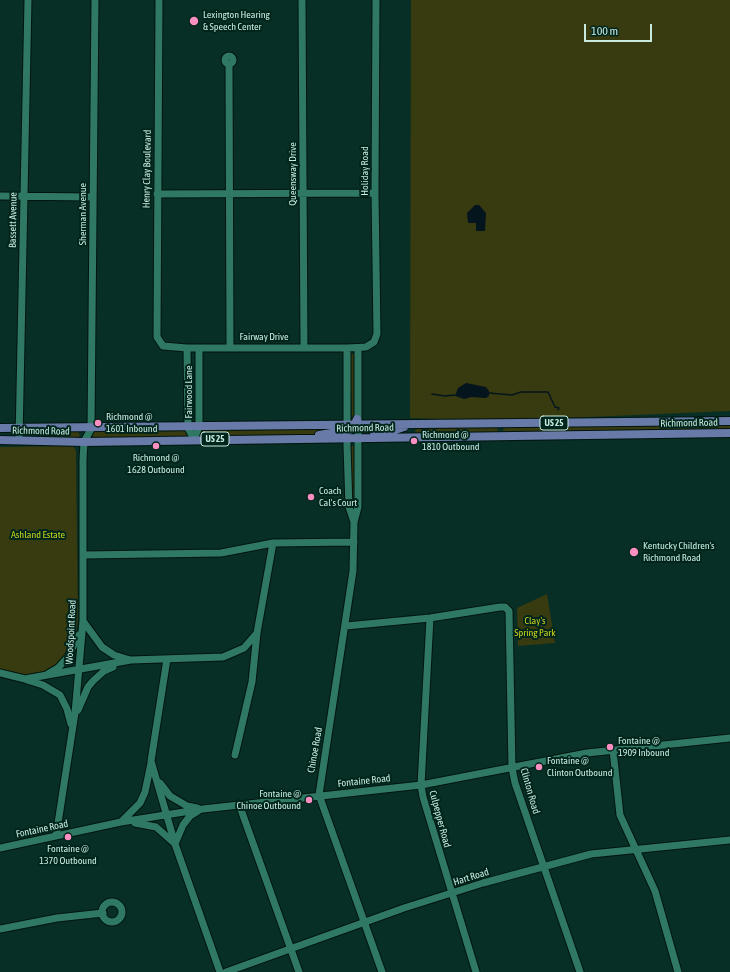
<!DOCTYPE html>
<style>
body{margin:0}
#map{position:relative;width:730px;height:972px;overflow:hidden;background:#072f25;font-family:"Asap Condensed",sans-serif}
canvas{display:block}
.scale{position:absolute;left:584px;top:24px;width:68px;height:18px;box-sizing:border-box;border:2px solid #c7eade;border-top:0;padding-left:5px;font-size:12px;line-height:14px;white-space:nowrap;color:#c7eade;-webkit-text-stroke:3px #00251c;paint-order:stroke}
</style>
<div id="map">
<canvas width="730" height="972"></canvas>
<div class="scale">100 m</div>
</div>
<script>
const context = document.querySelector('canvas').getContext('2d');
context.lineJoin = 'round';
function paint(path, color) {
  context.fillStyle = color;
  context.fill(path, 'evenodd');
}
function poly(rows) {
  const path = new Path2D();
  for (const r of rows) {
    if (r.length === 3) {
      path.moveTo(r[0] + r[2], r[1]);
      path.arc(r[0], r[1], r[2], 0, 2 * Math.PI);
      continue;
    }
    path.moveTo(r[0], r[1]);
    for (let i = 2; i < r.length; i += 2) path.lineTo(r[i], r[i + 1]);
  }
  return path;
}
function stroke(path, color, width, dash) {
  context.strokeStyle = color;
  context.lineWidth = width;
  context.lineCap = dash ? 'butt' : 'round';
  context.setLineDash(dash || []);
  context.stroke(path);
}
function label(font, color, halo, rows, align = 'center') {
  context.font = font + ' "Asap Condensed",sans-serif';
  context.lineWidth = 4;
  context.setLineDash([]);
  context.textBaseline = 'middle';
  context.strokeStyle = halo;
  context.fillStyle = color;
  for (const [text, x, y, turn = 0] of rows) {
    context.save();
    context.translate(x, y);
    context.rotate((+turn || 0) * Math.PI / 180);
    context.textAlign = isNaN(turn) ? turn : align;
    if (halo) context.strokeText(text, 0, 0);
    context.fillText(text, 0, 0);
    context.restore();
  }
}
const green = poly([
 [411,0,730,0,730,411,495,421,410,418],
 [350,354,354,354,355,357,355,418,352,419],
 [730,425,730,430,504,432,503,430,505,427],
 [495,427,498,429,497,433,416,434,415,431,417,428],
 [344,429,301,436,200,437,199,435,201,431],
 [185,431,189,436,187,437,94,438,92,435,94,432],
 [25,432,78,432,80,435,78,439,23,439,22,434],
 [73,446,76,451,78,620,76,633,70,649,60,662,44,672,26,676,0,670,0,447],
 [350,446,355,446,355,505,353,505],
 [547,594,555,643,518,646,517,608]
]);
const water = poly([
 [475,205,479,205,486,213,485,231,476,231,476,223,468,223,467,213],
 [466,383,486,387,489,391,489,396,486,398,471,397,464,399,455,396,458,388]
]);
const stream = poly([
 [489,393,512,395,521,392,548,392,555,407,559,408,558,410],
 [432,394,445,396,455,395]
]);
const minor = poly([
 [159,0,157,337,163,346,187,348,347,348,366,347,374,342,377,334,375,193,376,0],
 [302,0,304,347],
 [229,60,4],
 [229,64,230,347],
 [157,194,375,193],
 [0,196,93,197],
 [187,348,188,428,194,439],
 [347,348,347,446,349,507,354,522],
 [358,348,358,507,354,522,353,571,319,795,382,972],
 [194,439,199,427,199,348],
 [19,440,28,0],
 [83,555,221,553,273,543,354,542],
 [430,618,421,785,423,797,476,972],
 [83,621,102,647,114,655,130,660],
 [346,626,430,618,500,607,505,607,509,611,512,768,515,783,580,972],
 [167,659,151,761,175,844,220,972],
 [0,673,25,679,131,660,223,657,244,648,257,633],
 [46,675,58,668,68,657,79,635],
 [27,680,43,685,60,695,67,709,71,724],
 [78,710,88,687,93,681,104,671,113,667],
 [613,750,620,815,655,891,678,972],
 [235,755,252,682,257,633,273,543],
 [160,783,170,796,187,806,197,808],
 [239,804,299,972],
 [122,821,140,803,145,792,151,763],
 [135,823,156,827,173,842],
 [56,836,75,713,83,621,83,460,84,442,91,429,95,0],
 [175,844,183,825,190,816,198,811],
 [0,848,121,822,203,809,421,785,587,753,730,738],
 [112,912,10],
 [0,929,57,918,103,913],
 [226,972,404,908,483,883,591,854,730,840]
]);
const major = poly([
 [0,428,730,421],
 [374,432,392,431,404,427],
 [319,435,350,430,354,426,357,419],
 [0,440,84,442,730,433]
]);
const markers = [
 [194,21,5,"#fc8fc1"],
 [98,423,4,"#fc8fc1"],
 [414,441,4,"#fc8fc1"],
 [156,446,4,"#fc8fc1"],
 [311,497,4,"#fc8fc1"],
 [634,552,5,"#fc8fc1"],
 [610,747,4,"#fc8fc1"],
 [539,767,4,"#fc8fc1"],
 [309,800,4,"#fc8fc1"],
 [68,837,4,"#fc8fc1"]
];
const shields = [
 [554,423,28],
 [215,439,28]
];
const shieldNames = [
 ["US 25",554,423],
 ["US 25",215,439]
];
const poiNames = [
 ["Lexington Hearing",203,15],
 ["& Speech Center",203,27],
 ["Richmond @",106,417],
 ["1601 Inbound",106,429],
 ["Richmond @",422,435],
 ["1810 Outbound",422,447],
 ["Richmond @",156,458,"center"],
 ["1628 Outbound",156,470,"center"],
 ["Coach",319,491],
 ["Cal's Court",319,503],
 ["Kentucky Children's",643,546],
 ["Richmond Road",643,558],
 ["Fontaine @",618,741],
 ["1909 Inbound",618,753],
 ["Fontaine @",547,761],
 ["Clinton Outbound",547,773],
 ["Fontaine @",301,794,"right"],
 ["Chinoe Outbound",301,806,"right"],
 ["Fontaine @",68,849,"center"],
 ["1370 Outbound",68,861,"center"]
];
const streetNames = [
 ["Henry Clay Boulevard",147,169,-89],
 ["Holiday Road",365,171,-90],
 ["Queensway Drive",293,174,-90],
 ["Sherman Avenue",83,214,-90],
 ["Bassett Avenue",13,220,-89],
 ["Fairway Drive",264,337],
 ["Fairwood Lane",189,392,-90],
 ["Richmond Road",689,423,-1],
 ["Richmond Road",365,428,-1],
 ["Richmond Road",41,431,1],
 ["Woodspoint Road",71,632,-87],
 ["Chinoe Road",315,750,-80],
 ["Fontaine Road",364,781,-6],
 ["Clinton Road",530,791,74],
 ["Culpepper Road",440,819,75],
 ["Fontaine Road",42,829,-12],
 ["Hart Road",471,877,-17]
];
const parkNames = [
 ["Ashland Estate",38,535],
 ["Clay's",535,621],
 ["Spring Park",535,633]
];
paint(green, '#383a0f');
paint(water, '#04151e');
stroke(stream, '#04151e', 1.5);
stroke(minor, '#01150f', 9);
stroke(major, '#01150f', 10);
stroke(minor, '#2f7864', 7);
stroke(major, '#687aa7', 8);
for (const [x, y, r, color] of markers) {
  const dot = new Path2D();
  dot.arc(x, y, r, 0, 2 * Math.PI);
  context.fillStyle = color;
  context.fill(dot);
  stroke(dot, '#00251c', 1.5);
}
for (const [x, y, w] of shields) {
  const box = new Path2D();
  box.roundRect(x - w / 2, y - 7, w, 14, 3);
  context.fillStyle = '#00251c';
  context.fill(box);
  stroke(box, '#c7eade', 1);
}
label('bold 9px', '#c7eade', null, shieldNames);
label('10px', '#c7eade', '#00251c', poiNames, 'left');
label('10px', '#c7eade', '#00251c', streetNames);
label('10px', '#c9d01c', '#00251c', parkNames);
</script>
